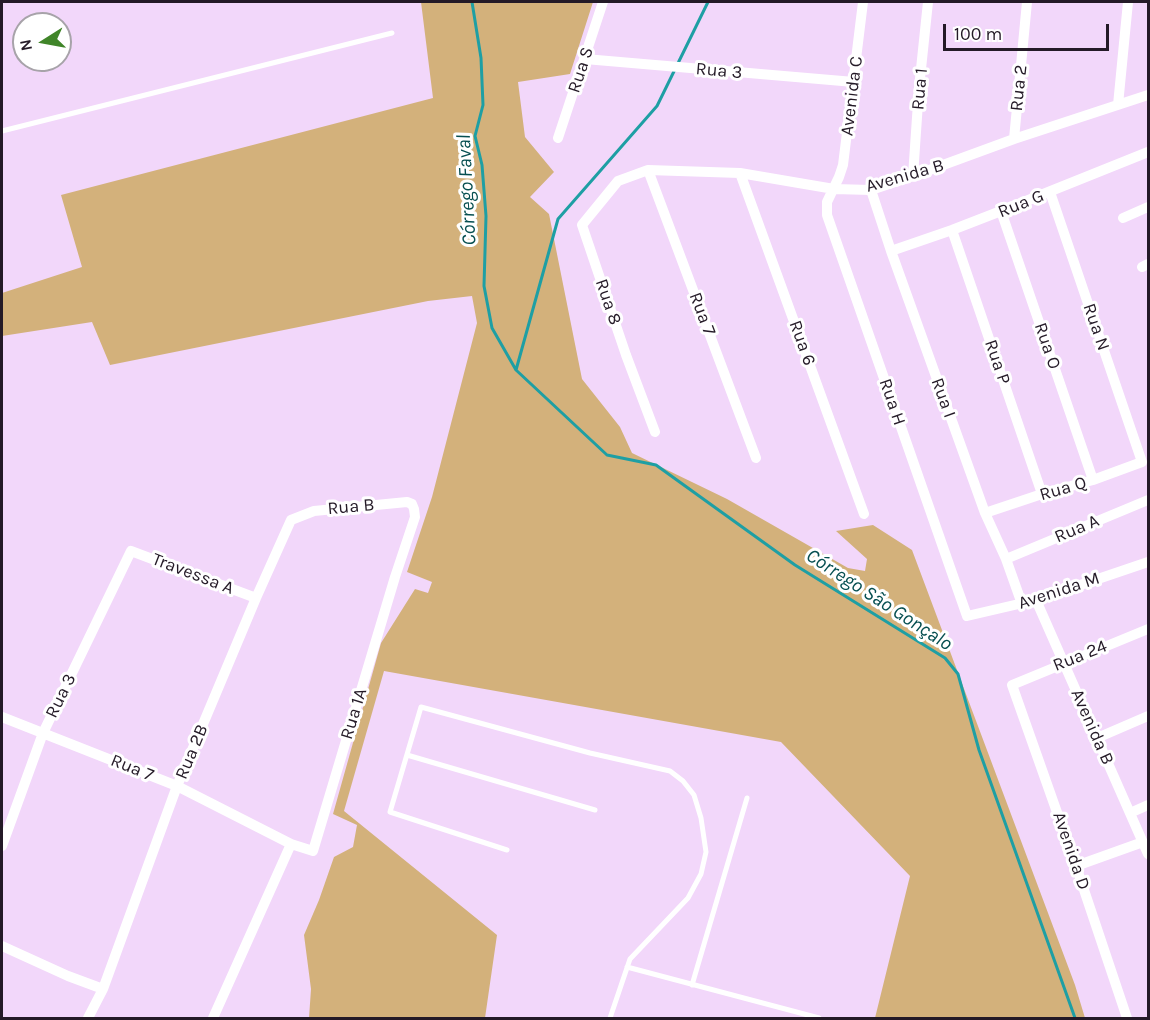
<!DOCTYPE html>
<meta charset="utf-8">
<style>
body{margin:0}
#map{position:relative;width:1150px;height:1020px;overflow:hidden;background:#f2d7fa;font-family:Karla,sans-serif}
canvas{display:block}
.frame{position:absolute;inset:0;border:3px solid #241a27;pointer-events:none}
.north{position:absolute;left:12px;top:12px;width:60px;height:60px;box-sizing:border-box;background:#fff;border:2px solid #a7a3a9;border-radius:50%;rotate:259deg;font-size:16px;font-weight:700;line-height:24px;text-align:center;color:#241a27}
.north::after{content:'';display:block;margin:auto;width:21px;height:27px;background:#408529;clip-path:polygon(50% 0,100% 100%,50% 72%,0 100%)}
.scale{position:absolute;left:943px;top:24px;width:166px;height:27px;box-sizing:border-box;border:3px solid #241a27;border-top:0;padding-left:8px;font-size:18px;line-height:21px;white-space:nowrap;color:#241a27;-webkit-text-stroke:4px #fff;paint-order:stroke}
</style>
<div id="map">
<canvas width="1150" height="1020"></canvas>
<div class="frame"></div>
<div class="north">N</div>
<div class="scale">100 m</div>
</div>
<script>
const context = document.querySelector('canvas').getContext('2d');
context.lineJoin = 'round';
function paint(path, color) {
  context.fillStyle = color;
  context.fill(path, 'evenodd');
}
function poly(rows) {
  const path = new Path2D();
  for (const r of rows) {
    path.moveTo(r[0], r[1]);
    for (let i = 2; i < r.length; i += 2) path.lineTo(r[i], r[i + 1]);
  }
  return path;
}
function stroke(path, color, width, dash) {
  context.strokeStyle = color;
  context.lineWidth = width;
  context.lineCap = dash ? 'butt' : 'round';
  context.setLineDash(dash || []);
  context.stroke(path);
}
function label(font, color, halo, rows, align = 'center') {
  context.font = font + ' Karla,sans-serif';
  context.lineWidth = 6;
  context.setLineDash([]);
  context.textBaseline = 'middle';
  context.strokeStyle = halo;
  context.fillStyle = color;
  for (const [text, x, y, turn = 0] of rows) {
    context.save();
    context.translate(x, y);
    context.rotate((+turn || 0) * Math.PI / 180);
    context.textAlign = isNaN(turn) ? turn : align;
    if (halo) context.strokeText(text, 0, 0);
    context.fillText(text, 0, 0);
    context.restore();
  }
}
const green = poly([
 [421,2,593,2,570,74,518,82,525,137,554,172,530,197,549,214,582,379,620,427,632,453,727,499,848,568,865,571,867,559,836,531,873,525,912,550,1075,985,1085,1018,875,1018,910,876,781,742,384,671,344,811,497,935,485,1018,309,1018,311,989,304,935,319,900,334,857,353,847,357,825,333,814,381,643,415,589,428,593,432,582,407,572,432,497,477,323,472,296,428,301,110,365,92,322,2,336,2,293,82,267,61,195,433,98]
]);
const stream = poly([
 [472,2,481,58,483,105,475,136,482,165,486,216,484,286,492,328,516,370,607,455,656,465,795,565,945,658,958,674,979,750,1075,1018],
 [516,370,558,219,657,106,708,2]
]);
const service = poly([
 [2,131,392,33],
 [407,755,595,810],
 [507,850,390,812,421,707,590,753,670,771,683,781,694,795,701,818,706,852,701,874,688,898,630,959,610,1018],
 [627,967,819,1018],
 [692,985,747,798]
]);
const minor = poly([
 [863,2,843,165,839,177,827,202,827,215,967,616,1036,600,1148,562],
 [585,59,854,82],
 [1118,105,1128,2],
 [558,138,603,2],
 [1014,139,1027,2],
 [648,170,756,458],
 [740,173,864,514],
 [913,176,919,88,928,2],
 [871,190,891,251,985,513,1006,559,1022,604],
 [1001,211,1093,480],
 [1123,218,1148,207],
 [952,230,1042,494],
 [891,251,952,230,1001,211,1148,152],
 [1142,267,1148,264],
 [655,432,626,355,582,225,618,181,648,170,740,173,834,189,871,190,913,176,1014,139,1148,95],
 [985,513,1042,494,1093,480,1142,462,1050,192],
 [1006,559,1148,500],
 [1036,600,1148,854],
 [2,717,177,786,291,844,313,851,395,577,415,517,414,509,412,504,407,502,314,511,291,520,256,598,177,786,103,989,88,1018],
 [1097,738,1148,716],
 [1130,813,1148,805],
 [2,846,43,733,131,551,256,598],
 [1076,866,1143,842],
 [2,946,68,976,103,989],
 [213,1018,291,844],
 [1127,1018,1076,866,1012,685,1148,629]
]);
const streetNames = [
 ["Rua S",581,70,-72],
 ["Rua 3",719,71,5],
 ["Rua 2",1019,88,-84],
 ["Rua 1",920,89,-85],
 ["Avenida C",852,96,-83],
 ["Avenida B",905,176,-16],
 ["Rua G",1021,204,-22],
 ["Rua 8",608,302,71],
 ["Rua 7",702,314,69],
 ["Rua N",1096,327,71],
 ["Rua 6",802,343,70],
 ["Rua O",1047,346,71],
 ["Rua P",997,362,71],
 ["Rua I",943,398,70],
 ["Rua H",892,402,71],
 ["Rua Q",1063,489,-16],
 ["Rua B",351,507,-5],
 ["Rua A",1077,529,-23],
 ["Travessa A",193,574,21],
 ["Avenida M",1059,591,-18],
 ["Rua 24",1080,656,-22],
 ["Rua 3",61,696,-64],
 ["Rua 1A",354,714,-73],
 ["Avenida B",1092,727,66],
 ["Rua 2B",192,752,-67],
 ["Rua 7",132,768,22],
 ["Avenida D",1071,851,71]
];
const waterNames = [
 ["Córrego Faval",467,190,-93],
 ["Córrego São Gonçalo",879,600,33]
];
paint(green, '#d3b17b');
stroke(stream, '#1e9fa4', 3);
stroke(service, '#fff', 5);
stroke(minor, '#fff', 10);
label('18px', '#241a27', '#fff', streetNames);
label('italic 20px', '#064f51', '#fff', waterNames);
</script>
